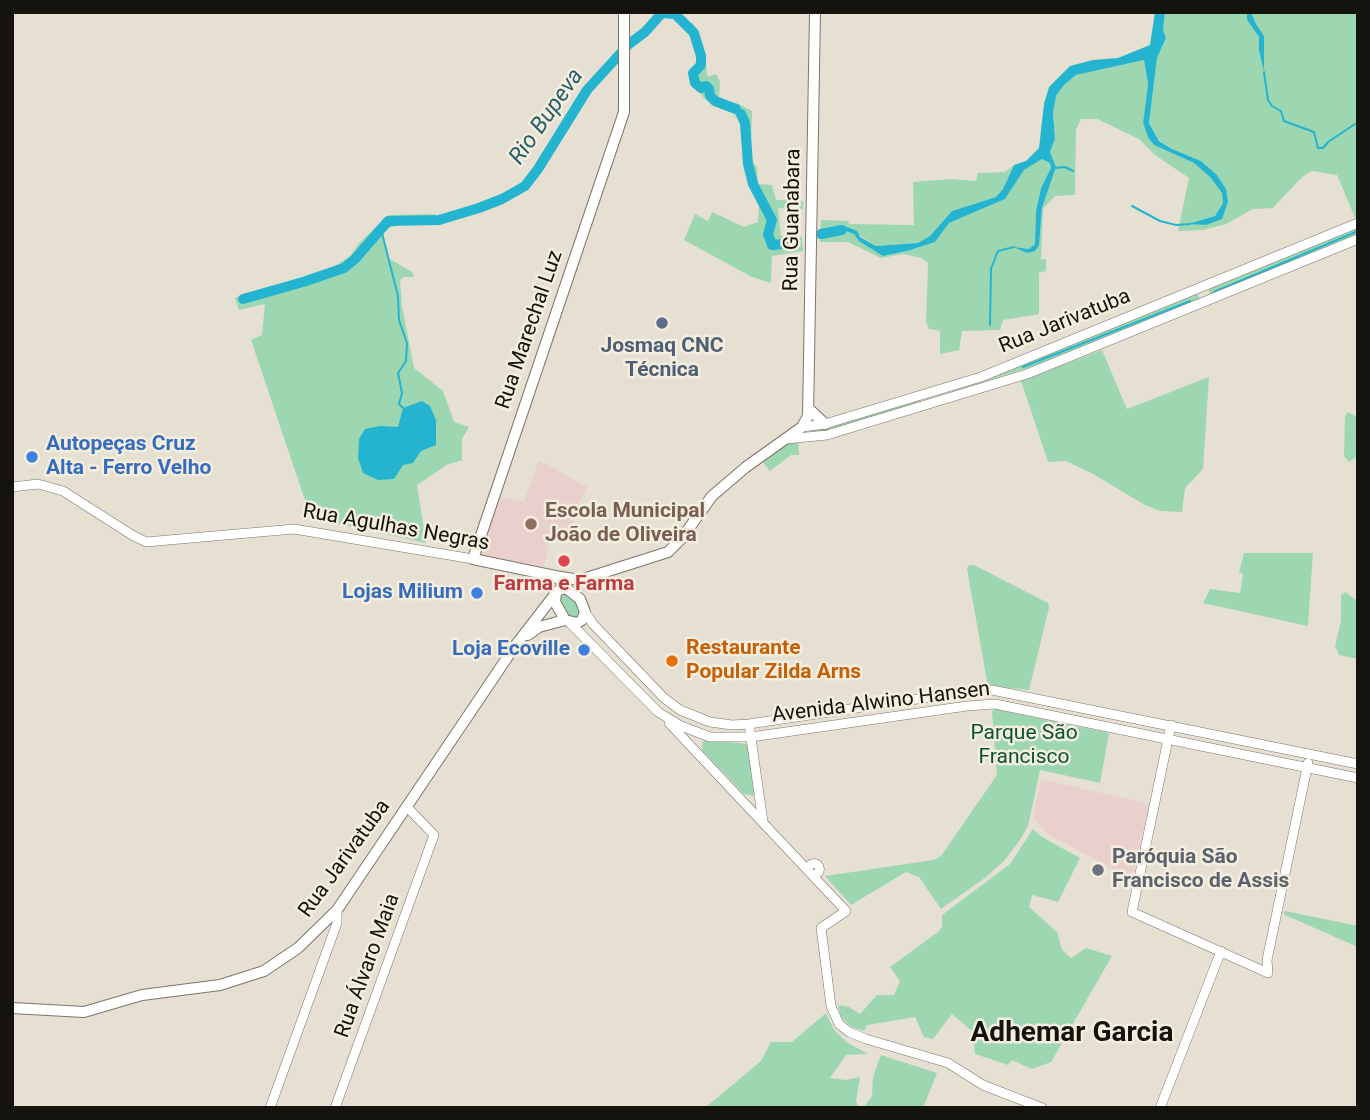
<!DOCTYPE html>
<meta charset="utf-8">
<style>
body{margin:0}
#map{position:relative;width:1370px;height:1120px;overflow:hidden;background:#e6e0d2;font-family:Roboto,sans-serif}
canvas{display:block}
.frame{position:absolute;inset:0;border:14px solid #15130e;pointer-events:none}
</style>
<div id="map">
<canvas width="1370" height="1120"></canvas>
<div class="frame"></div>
</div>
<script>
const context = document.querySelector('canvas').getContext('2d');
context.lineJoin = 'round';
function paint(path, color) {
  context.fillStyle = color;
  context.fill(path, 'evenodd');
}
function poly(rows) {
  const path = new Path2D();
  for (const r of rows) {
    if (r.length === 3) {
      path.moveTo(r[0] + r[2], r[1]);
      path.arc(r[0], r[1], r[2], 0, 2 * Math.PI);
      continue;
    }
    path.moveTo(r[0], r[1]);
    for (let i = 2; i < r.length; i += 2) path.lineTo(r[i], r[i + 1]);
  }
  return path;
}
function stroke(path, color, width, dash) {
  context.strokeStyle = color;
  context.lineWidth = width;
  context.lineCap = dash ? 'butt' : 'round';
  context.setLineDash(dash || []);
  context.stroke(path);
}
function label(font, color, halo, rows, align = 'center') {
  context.font = font + ' Roboto,sans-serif';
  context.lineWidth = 5;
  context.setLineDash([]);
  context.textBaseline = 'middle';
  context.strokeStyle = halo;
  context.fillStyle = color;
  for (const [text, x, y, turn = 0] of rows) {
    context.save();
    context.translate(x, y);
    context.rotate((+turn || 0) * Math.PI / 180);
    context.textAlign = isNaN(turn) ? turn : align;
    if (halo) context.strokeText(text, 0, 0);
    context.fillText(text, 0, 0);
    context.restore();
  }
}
const education = poly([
 [539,460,587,487,575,511,571,542,550,538,544,567,483,556,481,552,499,497,524,502],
 [1041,779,1150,804,1132,879,1049,835,1033,817]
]);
const green = poly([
 [1165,12,1247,12,1247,20,1259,37,1259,51,1264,66,1264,36,1256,24,1251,12,1358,12,1358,219,1356,220,1337,175,1312,171,1302,177,1273,208,1253,209,1226,224,1203,230,1178,231,1189,178,1155,155,1139,139,1097,119,1081,119,1076,130,1075,195,1055,196,1043,209,1041,259,1046,259,1046,271,1039,273,1039,314,1003,320,1000,330,962,331,959,350,940,354,940,331,929,329,926,322,928,263,922,258,903,254,881,258,848,242,820,242,821,220,848,221,849,224,914,225,913,182,951,179,976,181,978,173,1005,172,1014,165,1003,189,996,197,952,211,930,236,918,243,876,246,847,227,836,234,846,231,854,234,883,256,907,251,935,242,949,223,1005,199,1024,170,1042,159,1050,163,1051,168,1041,188,1036,211,1035,244,1029,249,1016,248,1027,253,1039,245,1042,208,1056,167,1050,152,1055,139,1053,113,1056,96,1064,85,1076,75,1144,60,1148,84,1143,123,1154,145,1194,163,1210,177,1222,193,1223,203,1215,216,1193,223,1221,219,1226,189,1217,175,1201,161,1172,149,1159,140,1149,123,1157,58,1166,38,1163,30],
 [692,22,698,31,708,77,716,74,720,81,719,99,739,104,752,111,751,160,757,167,758,184,772,185,776,200,803,201,803,209,778,208,781,236,802,237,803,251,772,256,771,283,752,277,684,240,695,214,708,221,712,212,744,227,758,222,759,203,743,159,740,123,733,113,721,109,705,99,691,83,691,74,699,61,694,40,688,29],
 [435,214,442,225,405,223,389,228,382,235,388,258,412,272,414,277,403,277,400,281,402,306,414,368,443,391,454,422,469,427,462,439,462,460,447,465,417,485,426,543,348,526,312,521,251,340,262,335,265,304,239,310,235,298,329,270,350,256,360,242,389,215],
 [1358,226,1358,235,1211,295,1209,293,1209,288],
 [1197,293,1200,299,1050,361,963,388],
 [1102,350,1127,409,1209,377,1203,469,1185,488,1182,512,1160,511,1145,505,1093,474,1066,461,1048,462,1021,381],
 [918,399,921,400,920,403,826,433,811,434,812,429,828,428],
 [1348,412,1358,418,1358,456,1349,462,1344,456,1345,416],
 [798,439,799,455,791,455,770,471,762,461,785,443],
 [1244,553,1313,553,1308,626,1203,603,1210,589,1240,593,1243,574,1239,572],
 [969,565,974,565,1048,603,1049,608,1029,690,991,686,987,681,967,569],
 [1346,592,1358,602,1358,659,1339,655,1335,646,1341,621,1341,595],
 [566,593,577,602,581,609,579,616,574,619,569,618,560,600,562,594],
 [994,709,1109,733,1100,783,1040,770,1028,826,1020,840,1005,860,986,877,941,909,919,877,906,872,851,905,825,876,934,860,941,856,997,775,992,712],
 [708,740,748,744,755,793,753,796,744,794,702,750,702,742],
 [1033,829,1042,837,1080,858,1058,902,1032,895,1029,907,1057,932,1062,950,1071,958,1086,948,1112,956,1051,1062,1032,1069,1012,1060,1008,1065,975,1054,972,1031,952,1014,933,1039,924,1037,915,1017,867,1025,864,1031,852,1027,841,1017,838,1005,849,1007,860,1014,877,995,894,995,900,981,890,967,938,932,942,927,942,915,1010,864],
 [1285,911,1358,926,1358,947,1285,915,1283,912],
 [826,1013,834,1030,848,1043,868,1054,846,1055,830,1078,846,1080,860,1077,856,1101,858,1106,864,1107,872,1096,873,1077,881,1055,937,1073,923,1108,705,1108,761,1061,771,1042,792,1042]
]);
const water = poly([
 [1155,12,1165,12,1163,30,1166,38,1157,58,1149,123,1159,141,1172,149,1201,161,1217,175,1226,189,1228,202,1222,219,1206,225,1188,224,1215,216,1223,203,1222,193,1210,177,1194,163,1154,145,1148,137,1143,123,1148,84,1144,60,1076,75,1064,85,1056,96,1053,113,1055,139,1050,152,1056,167,1042,208,1039,245,1035,251,1027,253,1013,247,1029,249,1035,244,1036,211,1041,188,1051,168,1050,163,1042,159,1024,170,1005,199,949,223,935,242,907,251,883,256,859,241,854,234,846,231,836,234,828,231,847,227,857,231,860,237,876,246,918,243,930,236,952,211,996,197,1003,189,1014,165,1026,161,1039,148,1044,104,1049,87,1070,66,1093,60,1118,58,1150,45],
 [1247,12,1251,12,1256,24,1264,36,1264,71,1259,51,1259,37,1247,20],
 [422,401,430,406,436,420,436,445,421,451,413,463,403,465,394,479,378,480,363,473,358,458,359,439,365,429,380,426,398,427,403,408]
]);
const stream = poly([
 [1264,72,1268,100,1272,106,1281,111,1284,121,1314,132,1318,148,1323,148,1328,142,1358,122],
 [1054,168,1065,167,1073,171],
 [1132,206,1160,221,1176,225,1190,224],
 [381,229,398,296,399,320,407,343,406,361,398,373,402,393,399,404,403,408],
 [1214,292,1358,231],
 [990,325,991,269,998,251,1014,247],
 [1023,367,1190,301]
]);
const river = poly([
 [741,114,745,123,748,164,753,184,772,220,768,234,772,245,794,243],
 [821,234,842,230],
 [243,299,303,282,344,268,355,259,388,221,439,220,479,208,502,199,525,186,538,169,587,90,629,44,645,32,662,13,675,14,694,33,701,56,701,65,693,73,695,83,701,88,706,86,709,89,710,96,715,101,736,109]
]);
const tertiary = poly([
 [802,427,825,424,981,377,1358,223],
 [786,439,827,435,1027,374,1358,239],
 [12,487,38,484,63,491,132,535,146,542,294,529,473,559],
 [585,612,593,624,664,698,680,710,710,722,732,725,749,724,964,692,992,690,1358,764],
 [570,623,658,712,681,726,710,737,751,737,967,706,995,704,1358,778],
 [669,723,846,911,821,928,831,1006,839,1024,849,1032,866,1039,948,1063,983,1085,1042,1108],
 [749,724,763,822],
 [1171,725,1132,912,1268,973],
 [814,869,5.5],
 [1268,973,1267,960,1308,763],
 [270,1108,337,923,337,910],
 [335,1108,434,835,407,807],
 [1160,1108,1221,951]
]);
const secondary = poly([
 [809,409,825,424],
 [555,576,580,580,668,552,682,538,712,496,746,467,802,427,808,416,815,12],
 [560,580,555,576,473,559,624,112,624,12],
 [528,635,539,627,565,620],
 [12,1008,84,1012,142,995,220,985,264,971,298,948,337,910,515,646,556,593,559,590,566,588,580,599,585,612,582,620,577,623,565,620,555,602,556,593]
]);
const markers = [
 [662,323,7,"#5c6f8a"],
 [32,457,7,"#3f7fe0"],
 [531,524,7,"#8d6e63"],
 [564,561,7,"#e0444e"],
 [477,593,7,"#3f7fe0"],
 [584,650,7,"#3f7fe0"],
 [672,661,7,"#e8710a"],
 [1098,870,7,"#6b7280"]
];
const streetNames = [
 ["Rua Guanabara",793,220,-89],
 ["Rua Jarivatuba",1065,322,-22],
 ["Rua Marechal Luz",530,330,-71],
 ["Rua Agulhas Negras",396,528,10],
 ["Avenida Alwino Hansen",881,703,-7],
 ["Rua Jarivatuba",345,859,-54],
 ["Rua Álvaro Maia",368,966,-70]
];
const serviceNames = [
 ["Josmaq CNC",662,347],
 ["Técnica",662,371]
];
const shopNames = [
 ["Autopeças Cruz",46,445,"left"],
 ["Alta - Ferro Velho",46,469,"left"],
 ["Lojas Milium",463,593],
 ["Loja Ecoville",570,650]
];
const educationNames = [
 ["Escola Municipal",545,512],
 ["João de Oliveira",545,536]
];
const healthNames = [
 ["Farma e Farma",564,585]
];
const foodNames = [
 ["Restaurante",686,649],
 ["Popular Zilda Arns",686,673]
];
const parkNames = [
 ["Parque São",1024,734],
 ["Francisco",1024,758]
];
const worshipNames = [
 ["Paróquia São",1112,858],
 ["Francisco de Assis",1112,882]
];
const waterNames = [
 ["Rio Bupeva",547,117,-55]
];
const districtNames = [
 ["Adhemar Garcia",1072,1034]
];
paint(education, '#ead0cd');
paint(green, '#9dd7b2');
paint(water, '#25b4cf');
stroke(stream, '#25b4cf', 2);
stroke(river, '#25b4cf', 10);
stroke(tertiary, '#7c7669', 10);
stroke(secondary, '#7c7669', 12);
stroke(tertiary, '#fff', 9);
stroke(secondary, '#fff', 10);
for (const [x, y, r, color] of markers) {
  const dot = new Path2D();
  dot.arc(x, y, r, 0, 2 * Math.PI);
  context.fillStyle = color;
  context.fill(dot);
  stroke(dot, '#f4eedf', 2.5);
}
label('21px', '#15130e', '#f4eedf', streetNames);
label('bold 21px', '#4e5e75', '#f4eedf', serviceNames);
label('bold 21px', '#366cbe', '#f4eedf', shopNames, 'right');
label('bold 21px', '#785e54', '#f4eedf', educationNames, 'left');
label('bold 21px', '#be3a42', '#f4eedf', healthNames);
label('bold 21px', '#c56008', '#f4eedf', foodNames, 'left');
label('21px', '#095330', '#f4eedf', parkNames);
label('bold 21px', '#5b616d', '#f4eedf', worshipNames, 'left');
label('italic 23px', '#285e69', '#f4eedf', waterNames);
label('bold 28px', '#15130e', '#f4eedf', districtNames);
</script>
